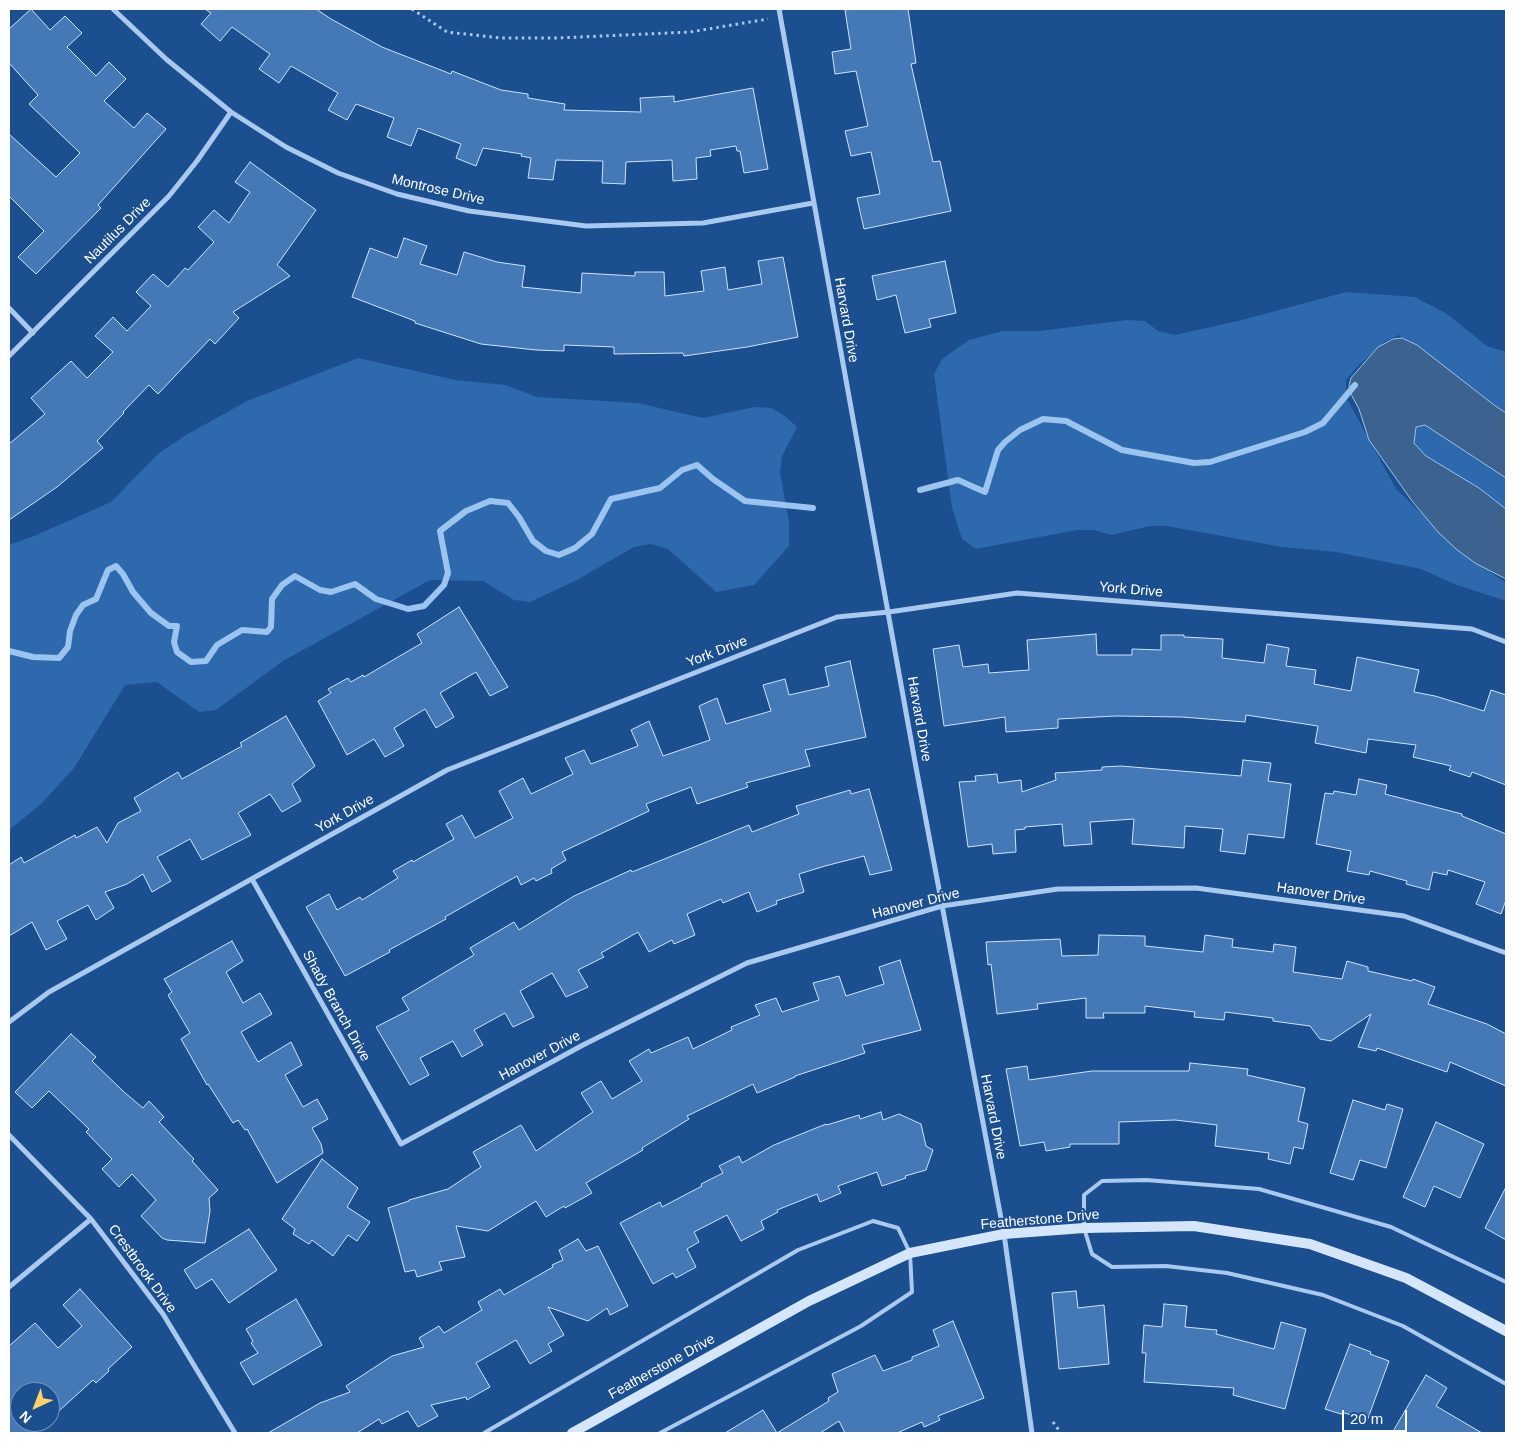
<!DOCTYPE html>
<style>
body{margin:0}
#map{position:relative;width:1515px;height:1442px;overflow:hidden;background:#1b4f8f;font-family:Helvetica,sans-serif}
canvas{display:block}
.frame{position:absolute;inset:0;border:10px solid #fff;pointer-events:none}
.north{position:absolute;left:10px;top:1382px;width:50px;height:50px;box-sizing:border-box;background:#1b4f8f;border:1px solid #7695bc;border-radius:50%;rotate:223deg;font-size:14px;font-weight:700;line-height:20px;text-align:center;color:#fff}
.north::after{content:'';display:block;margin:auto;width:18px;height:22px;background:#ffd166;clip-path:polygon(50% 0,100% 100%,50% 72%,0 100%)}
.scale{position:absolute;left:1342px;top:1410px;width:65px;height:22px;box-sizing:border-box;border:2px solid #fff;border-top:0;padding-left:6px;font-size:15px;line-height:18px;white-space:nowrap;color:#fff;-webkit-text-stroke:4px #1b4f8f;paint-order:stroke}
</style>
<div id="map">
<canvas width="1515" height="1442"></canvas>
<div class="frame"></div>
<div class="north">N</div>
<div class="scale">20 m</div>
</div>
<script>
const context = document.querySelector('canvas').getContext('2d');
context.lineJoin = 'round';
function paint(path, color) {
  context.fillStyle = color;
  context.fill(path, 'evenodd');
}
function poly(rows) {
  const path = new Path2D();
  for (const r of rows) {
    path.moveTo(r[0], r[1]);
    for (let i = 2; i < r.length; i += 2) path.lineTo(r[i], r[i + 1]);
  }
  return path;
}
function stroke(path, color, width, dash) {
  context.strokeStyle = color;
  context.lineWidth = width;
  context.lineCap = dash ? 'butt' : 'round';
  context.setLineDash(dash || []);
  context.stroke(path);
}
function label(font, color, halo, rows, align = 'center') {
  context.font = font + ' Helvetica,sans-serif';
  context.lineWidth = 4;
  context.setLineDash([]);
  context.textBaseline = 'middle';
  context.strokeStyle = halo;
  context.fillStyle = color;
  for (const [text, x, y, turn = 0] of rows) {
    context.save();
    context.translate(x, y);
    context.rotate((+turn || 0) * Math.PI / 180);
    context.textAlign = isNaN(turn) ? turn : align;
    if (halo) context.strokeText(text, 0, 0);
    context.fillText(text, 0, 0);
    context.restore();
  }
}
const green = poly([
 [1346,292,1415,297,1447,314,1487,346,1506,352,1506,412,1462,388,1449,379,1399,335,1384,342,1359,365,1346,380,1346,397,1396,489,1464,554,1506,583,1506,601,1454,584,1421,569,1336,552,1282,547,1167,526,1150,526,1112,535,1094,530,1077,530,976,549,962,539,952,508,934,374,942,359,969,340,1003,331,1039,331,1127,320,1145,321,1158,331,1175,335,1242,320],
 [358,358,455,380,505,385,537,397,638,403,703,418,754,407,771,408,785,416,797,427,782,456,780,473,789,522,789,546,754,585,716,592,668,549,651,544,634,547,577,580,530,602,514,600,483,581,430,580,283,661,216,710,199,712,157,682,125,685,74,768,41,804,9,830,9,545,34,536,111,502,158,454,186,435,247,401],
 [1425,425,1506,478,1506,509,1479,488,1426,456,1414,443,1416,426]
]);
const water = poly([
 [1402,338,1417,345,1494,405,1506,413,1506,478,1425,425,1416,427,1414,443,1426,456,1479,488,1506,509,1506,579,1475,563,1456,549,1438,532,1412,501,1369,440,1359,409,1351,394,1349,386,1351,378,1378,347,1393,339,1402,338]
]);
const stream = poly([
 [920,490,958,480,985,492,998,450,1005,442,1020,430,1043,419,1066,421,1122,450,1194,463,1210,462,1305,432,1323,423,1355,385],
 [9,651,33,657,59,658,68,647,70,631,76,615,83,605,96,599,108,570,116,566,123,574,133,592,151,613,169,626,177,626,174,642,177,652,191,662,206,661,217,645,242,630,267,632,271,627,272,599,282,585,295,576,320,590,331,592,355,584,376,599,408,609,424,606,444,585,448,573,440,531,466,511,490,501,508,503,519,517,533,541,546,551,559,555,575,548,592,534,611,499,660,488,682,470,697,465,713,479,745,501,813,508]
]);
const building = poly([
 [31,9,50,30,65,16,82,33,67,47,96,76,109,62,126,79,104,101,134,128,147,113,166,129,98,205,101,208,36,274,18,257,44,231,9,196,9,134,56,177,80,153,29,104,38,95,9,63,9,29,31,9],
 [205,9,316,9,331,19,382,47,451,74,452,71,501,90,528,94,528,98,565,104,564,110,641,112,640,98,674,96,674,102,753,88,768,169,744,173,740,151,737,151,736,146,710,150,711,156,696,158,697,179,673,181,672,160,626,162,625,184,602,183,603,161,556,160,553,180,528,178,531,158,521,156,522,154,483,148,476,166,456,158,461,144,418,128,411,146,387,137,394,118,356,104,347,120,328,110,338,93,291,66,279,83,259,69,270,54,232,27,220,41,201,24,211,13,205,9],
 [854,9,908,9,916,63,911,64,933,162,940,161,951,211,864,229,857,198,880,194,871,152,851,156,845,131,868,126,856,71,835,74,832,52,851,49,845,10,854,9],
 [250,162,316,210,277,265,290,276,233,312,239,318,215,344,210,339,158,394,149,385,123,412,124,413,97,441,103,448,57,487,9,520,9,444,45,414,31,398,71,361,87,378,113,352,95,336,113,317,127,331,151,306,136,292,153,274,168,287,185,268,188,270,214,242,198,227,214,210,229,223,250,192,235,182,250,162],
 [404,238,427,246,420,264,457,275,464,252,497,262,525,266,522,287,581,293,582,273,635,276,635,272,664,272,665,296,704,291,701,271,725,267,728,290,762,284,758,261,783,257,798,337,747,347,684,356,683,353,614,354,614,347,564,345,564,351,536,350,481,344,415,323,415,321,352,297,370,248,397,258,404,238],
 [945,261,956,313,929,319,931,327,905,333,896,295,877,300,872,276,945,261],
 [459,607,508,687,490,696,476,672,440,693,454,717,436,728,425,709,394,728,404,746,385,757,374,739,347,755,318,701,331,693,328,689,348,678,351,682,363,675,364,677,422,643,417,634,459,607],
 [1096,634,1097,655,1132,655,1132,649,1161,650,1161,635,1184,635,1184,637,1223,639,1222,658,1264,663,1267,644,1289,648,1286,666,1316,670,1314,684,1351,691,1357,657,1419,670,1414,692,1435,696,1484,711,1491,690,1506,695,1506,785,1472,772,1470,777,1449,770,1451,766,1413,757,1416,745,1368,739,1366,753,1315,743,1318,726,1246,715,1245,722,1182,717,1116,716,1058,719,1058,728,1006,732,1005,717,944,726,933,649,959,645,963,667,988,664,989,673,1029,670,1027,640,1096,634],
 [850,661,866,737,805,750,810,766,746,783,748,787,697,804,691,787,646,804,649,811,562,852,566,860,551,869,552,873,536,881,534,878,521,885,517,876,445,917,446,919,389,950,390,952,345,976,306,907,329,894,337,910,360,897,362,900,398,878,393,871,412,860,413,862,454,839,446,824,462,815,475,838,513,818,499,791,523,778,531,794,573,774,565,758,584,750,591,764,638,746,631,730,649,721,663,756,710,740,699,706,717,698,726,724,771,711,763,685,785,679,789,695,829,686,825,667,850,661],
 [286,716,315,766,292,784,301,801,282,812,270,794,238,813,251,835,202,860,190,839,157,857,171,881,152,892,143,874,127,884,105,892,114,908,96,920,88,905,57,921,67,939,46,950,32,922,9,936,9,865,21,857,24,863,75,835,76,838,97,827,107,843,118,823,141,811,134,798,178,772,182,779,242,746,240,743,286,716],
 [1243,760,1271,763,1268,781,1291,784,1284,838,1248,834,1245,854,1220,851,1223,829,1185,826,1184,848,1132,844,1134,819,1090,822,1092,844,1064,846,1062,824,1025,827,1025,829,1015,830,1016,852,993,854,992,844,968,847,959,782,976,781,975,776,997,774,998,783,1021,780,1022,792,1056,780,1055,773,1102,770,1102,767,1121,766,1241,776,1243,760],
 [1359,779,1387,785,1385,794,1462,814,1462,816,1506,834,1506,900,1501,914,1476,904,1485,882,1448,870,1447,875,1433,872,1429,890,1406,884,1407,881,1370,871,1369,875,1347,871,1351,851,1316,844,1325,793,1333,794,1334,791,1356,795,1359,779],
 [869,789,892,870,870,875,864,856,825,866,799,874,804,892,776,901,777,904,757,912,749,892,723,903,721,899,687,914,695,935,674,944,672,940,649,952,638,932,601,953,604,957,578,970,588,987,566,997,552,973,520,991,534,1017,513,1027,505,1013,474,1030,483,1045,462,1057,453,1041,420,1058,429,1075,410,1085,376,1027,409,1010,402,998,474,955,470,948,514,922,519,930,574,896,631,870,632,872,749,825,752,832,799,814,796,806,850,790,851,794,869,789],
 [1099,935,1145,936,1145,946,1203,952,1205,935,1233,939,1232,947,1273,952,1274,944,1296,947,1293,972,1342,979,1347,961,1368,967,1368,971,1412,981,1413,979,1435,987,1428,1004,1487,1024,1506,1034,1506,1086,1450,1062,1447,1072,1377,1048,1376,1051,1358,1047,1371,1014,1331,1041,1320,1039,1310,1026,1273,1021,1273,1018,1225,1012,1224,1020,1194,1017,1195,1012,1145,1006,1145,1013,1103,1013,1104,1018,1086,1018,1086,998,1037,1004,1038,1009,997,1014,991,964,988,965,986,942,1060,939,1062,956,1098,955,1099,935],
 [232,941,243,961,226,972,243,1003,260,993,272,1014,241,1032,258,1062,291,1042,302,1065,285,1075,303,1107,317,1099,328,1119,312,1128,321,1144,323,1153,277,1183,247,1129,245,1130,238,1120,233,1123,208,1084,207,1085,181,1039,190,1033,168,995,172,992,164,979,232,941],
 [900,960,921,1030,862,1045,865,1053,795,1076,795,1077,757,1093,753,1084,687,1116,689,1119,642,1148,643,1150,586,1183,592,1193,565,1208,564,1206,546,1217,536,1201,488,1231,456,1226,465,1257,439,1262,442,1270,417,1277,415,1270,405,1272,388,1208,409,1201,409,1200,448,1189,481,1167,473,1152,521,1125,536,1151,593,1112,581,1093,601,1081,612,1099,642,1081,629,1061,649,1049,651,1053,688,1037,693,1049,732,1030,731,1027,760,1015,755,1005,776,998,782,1012,819,1000,813,983,839,976,846,996,884,984,879,967,900,960],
 [71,1034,96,1057,92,1061,124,1092,143,1108,149,1101,164,1117,159,1122,194,1159,192,1161,218,1190,209,1198,210,1211,205,1243,167,1240,162,1238,141,1216,156,1200,132,1174,119,1187,102,1169,112,1159,86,1132,89,1129,49,1091,32,1108,15,1092,71,1034],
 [1190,1063,1248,1069,1247,1075,1305,1088,1298,1121,1308,1124,1303,1149,1294,1147,1290,1164,1268,1159,1269,1153,1215,1146,1217,1125,1175,1120,1119,1122,1119,1144,1070,1144,1070,1147,1046,1151,1044,1142,1020,1146,1006,1069,1027,1066,1029,1080,1092,1071,1189,1071,1190,1063],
 [1353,1100,1385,1110,1387,1104,1403,1109,1386,1168,1360,1160,1353,1180,1330,1173,1353,1100],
 [881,1112,883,1120,899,1114,921,1124,926,1146,933,1150,926,1170,905,1176,906,1178,882,1186,877,1172,838,1186,841,1193,820,1202,817,1194,777,1210,778,1212,761,1221,764,1229,741,1241,727,1215,694,1232,699,1242,687,1249,696,1267,676,1278,673,1273,653,1284,620,1223,660,1202,662,1207,702,1186,701,1184,723,1173,719,1166,739,1156,742,1163,774,1145,826,1124,827,1125,859,1115,860,1119,881,1112],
 [1436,1122,1484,1144,1460,1198,1434,1186,1425,1207,1403,1197,1436,1122],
 [322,1159,358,1188,347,1207,370,1222,357,1241,348,1235,333,1256,312,1240,309,1244,293,1234,295,1229,282,1219,322,1159],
 [1506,1187,1506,1240,1485,1228,1506,1187],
 [249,1229,277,1270,229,1303,212,1279,196,1289,184,1270,249,1229],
 [578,1239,586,1251,598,1246,628,1306,610,1315,607,1308,588,1321,548,1307,564,1335,548,1344,552,1351,530,1364,516,1340,476,1363,490,1387,467,1400,466,1397,431,1405,438,1416,418,1427,408,1411,382,1424,379,1419,357,1433,268,1433,320,1403,350,1392,346,1386,392,1356,424,1347,419,1338,439,1326,444,1333,482,1310,478,1302,500,1289,504,1295,553,1267,552,1265,563,1260,559,1250,578,1239],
 [80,1289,132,1347,108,1369,109,1371,96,1383,93,1380,50,1419,50,1392,20,1392,20,1422,46,1422,34,1433,9,1433,9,1346,35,1323,58,1348,82,1326,63,1305,80,1289],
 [1076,1291,1078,1308,1104,1305,1109,1364,1059,1369,1052,1293,1076,1291],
 [296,1299,322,1345,253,1385,240,1363,258,1353,251,1343,253,1341,246,1329,296,1299],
 [1164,1304,1187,1306,1185,1327,1217,1330,1216,1334,1274,1349,1281,1322,1306,1329,1285,1409,1233,1395,1234,1388,1144,1382,1146,1353,1142,1353,1144,1325,1162,1327,1164,1304],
 [953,1321,984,1398,938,1416,940,1420,924,1427,922,1422,897,1433,845,1433,839,1421,820,1433,725,1433,763,1410,777,1433,829,1401,828,1398,838,1392,832,1374,875,1355,883,1371,912,1360,912,1357,939,1346,933,1330,953,1321],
 [1350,1344,1371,1352,1370,1354,1389,1361,1367,1421,1345,1413,1341,1414,1325,1409,1350,1344],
 [1426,1375,1447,1388,1436,1406,1482,1433,1392,1433,1426,1375]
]);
const path = poly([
 [412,9,447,32,501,38,558,38,690,32,768,19],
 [1053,1422,1061,1433]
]);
const lane = poly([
 [1506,1282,1391,1227,1259,1189,1146,1180,1102,1181,1084,1195,1084,1228,1092,1254,1112,1267,1166,1266,1227,1273,1323,1295,1403,1326,1506,1384],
 [484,1433,798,1250,873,1221,898,1228,910,1253,912,1292,861,1326,660,1433]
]);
const street = poly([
 [113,9,166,59,231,112,286,147,338,173,397,194,469,211,586,226,703,223,813,203],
 [779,9,915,762,1004,1234,1032,1433],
 [9,308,33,333],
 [9,356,169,196,197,161,231,112],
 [252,879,401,1144,583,1045,747,963,942,906,1058,889,1196,888,1404,916,1506,953],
 [9,1022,49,992,447,770,837,617,889,612,1017,593,1472,629,1506,642],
 [9,1135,91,1219,163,1314,235,1433],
 [9,1287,91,1219]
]);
const secondary = poly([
 [572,1433,809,1301,910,1253,1004,1234,1084,1228,1194,1226,1310,1244,1406,1278,1506,1331]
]);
const streetNames = [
 ["Montrose Drive",438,190,13],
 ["Nautilus Drive",118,231,-45],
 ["Harvard Drive",846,320,80],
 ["York Drive",1131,590,5],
 ["York Drive",717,652,-21],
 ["Harvard Drive",919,719,80],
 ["York Drive",345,814,-29],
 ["Hanover Drive",1321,894,8],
 ["Hanover Drive",916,904,-14],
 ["Shady Branch Drive",336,1006,61],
 ["Hanover Drive",540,1056,-28],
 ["Harvard Drive",993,1117,79],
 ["Featherstone Drive",1040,1220,-5],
 ["Crestbrook Drive",142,1269,54],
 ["Featherstone Drive",662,1367,-29]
];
paint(green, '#2e69ad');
paint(water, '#3c6290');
stroke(water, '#9cc4f0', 1);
stroke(stream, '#9cc4f0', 6);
paint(building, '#4478b7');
stroke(building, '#cfe3fa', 1);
stroke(path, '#a9c9ee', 3, [2.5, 4]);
stroke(lane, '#a9c9ee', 4);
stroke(street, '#a9c9ee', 5);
stroke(secondary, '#d6e6fa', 10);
label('14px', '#fff', '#1b4f8f', streetNames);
</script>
